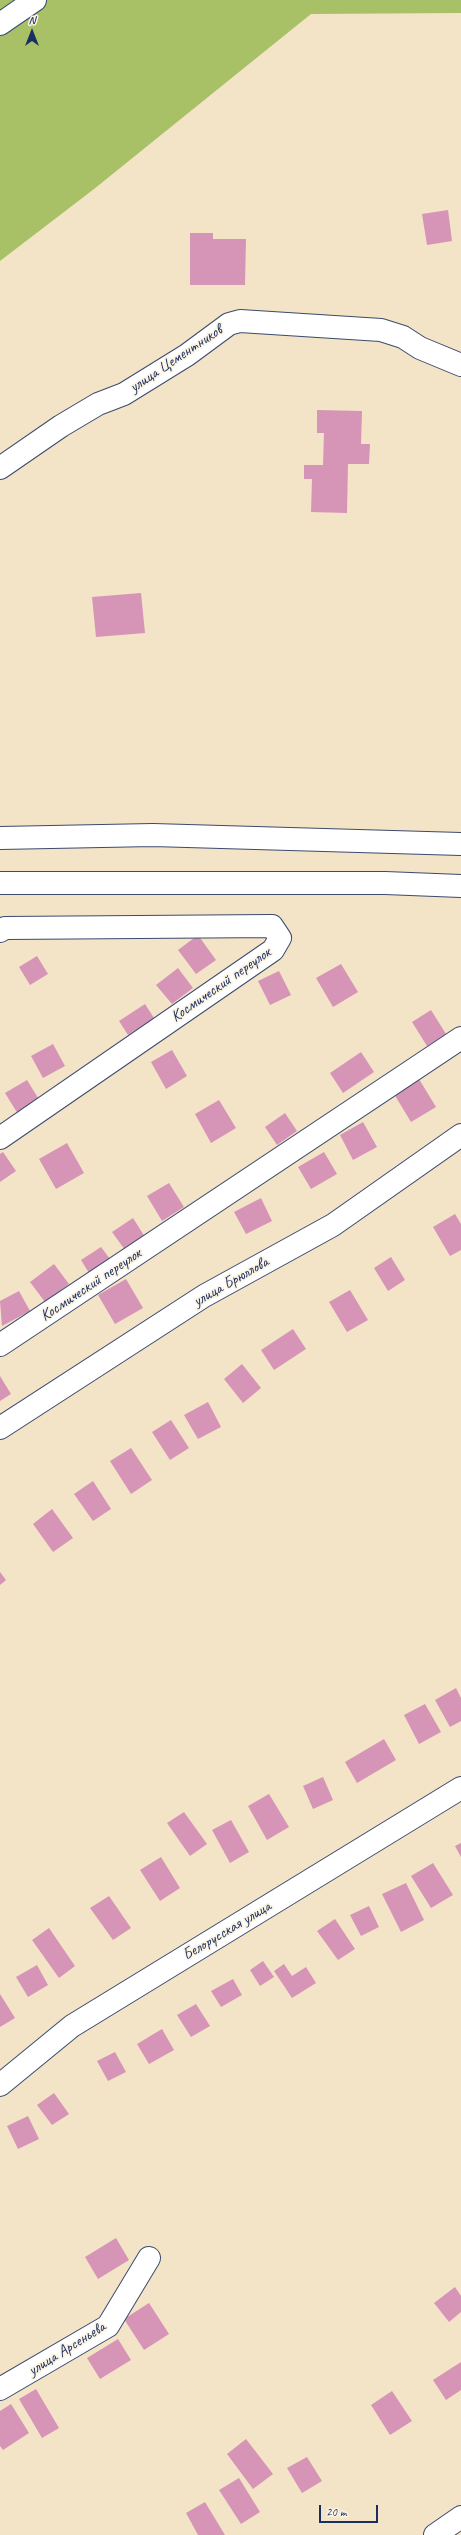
<!DOCTYPE html>
<meta charset="utf-8">
<style>
body{margin:0}
#map{position:relative;width:461px;height:2535px;overflow:hidden;background:#f3e3c7;font-family:Caveat,sans-serif}
canvas{display:block}
.north{position:absolute;left:12px;top:12px;width:40px;height:40px;-webkit-text-stroke:3px #fcf5e5;paint-order:stroke;rotate:0deg;font-size:11px;font-weight:700;line-height:16px;text-align:center;color:#1b2f5e}
.north::after{content:'';display:block;margin:auto;width:14px;height:18px;background:#1b2f5e;clip-path:polygon(50% 0,100% 100%,50% 72%,0 100%)}
.scale{position:absolute;left:319px;top:2505px;width:59px;height:18px;box-sizing:border-box;border:2px solid #1b2f5e;border-top:0;padding-left:5px;font-size:12px;line-height:14px;white-space:nowrap;color:#1b2f5e;-webkit-text-stroke:3px #fcf5e5;paint-order:stroke}
</style>
<div id="map">
<canvas width="461" height="2535"></canvas>
<div class="north">N</div>
<div class="scale">20 m</div>
</div>
<script>
const context = document.querySelector('canvas').getContext('2d');
context.lineJoin = 'round';
function paint(path, color) {
  context.fillStyle = color;
  context.fill(path, 'evenodd');
}
function poly(rows) {
  const path = new Path2D();
  for (const r of rows) {
    path.moveTo(r[0], r[1]);
    for (let i = 2; i < r.length; i += 2) path.lineTo(r[i], r[i + 1]);
  }
  return path;
}
function stroke(path, color, width, dash) {
  context.strokeStyle = color;
  context.lineWidth = width;
  context.lineCap = dash ? 'butt' : 'round';
  context.setLineDash(dash || []);
  context.stroke(path);
}
function label(font, color, halo, rows, align = 'center') {
  context.font = font + ' Caveat,sans-serif';
  context.lineWidth = 3.5;
  context.setLineDash([]);
  context.textBaseline = 'middle';
  context.strokeStyle = halo;
  context.fillStyle = color;
  for (const [text, x, y, turn = 0] of rows) {
    context.save();
    context.translate(x, y);
    context.rotate((+turn || 0) * Math.PI / 180);
    context.textAlign = isNaN(turn) ? turn : align;
    if (halo) context.strokeText(text, 0, 0);
    context.fillText(text, 0, 0);
    context.restore();
  }
}
const green = poly([
 [0,0,461,0,461,13,311,14,94,189,0,261]
]);
const building = poly([
 [448,210,452,241,427,245,422,214],
 [190,233,213,233,213,239,246,239,245,285,190,285],
 [317,410,362,411,361,444,370,444,369,464,348,464,347,513,311,512,312,479,304,479,304,465,323,465,324,433,317,433],
 [141,593,145,633,96,637,92,597],
 [198,935,216,960,196,974,178,950],
 [37,956,48,974,30,985,19,967],
 [341,964,358,992,333,1007,316,978],
 [178,968,193,988,172,1004,156,985],
 [279,971,291,995,270,1005,258,981],
 [145,1004,154,1018,128,1035,119,1021],
 [431,1010,446,1034,427,1046,412,1022],
 [53,1044,65,1066,43,1078,31,1056],
 [172,1050,187,1076,166,1089,151,1062],
 [361,1052,374,1072,343,1093,330,1073],
 [419,1079,436,1107,411,1122,394,1094],
 [27,1080,40,1101,18,1114,5,1093],
 [219,1100,236,1128,211,1143,195,1114],
 [285,1113,297,1131,277,1145,265,1127],
 [363,1122,377,1147,353,1160,340,1135],
 [67,1143,84,1173,56,1189,39,1159],
 [3,1152,16,1171,0,1182,0,1154],
 [324,1152,337,1174,311,1189,298,1167],
 [169,1183,184,1207,162,1221,147,1196],
 [261,1198,272,1221,246,1234,234,1212],
 [455,1214,461,1224,461,1250,450,1256,433,1227],
 [133,1218,145,1237,125,1250,112,1232],
 [101,1247,110,1259,89,1273,81,1260],
 [391,1257,405,1280,388,1291,374,1268],
 [54,1264,69,1284,45,1302,30,1282],
 [126,1279,143,1308,115,1324,98,1295],
 [350,1290,368,1320,347,1332,329,1302],
 [19,1291,30,1311,2,1326,0,1301],
 [293,1329,306,1349,274,1370,261,1350],
 [242,1364,261,1388,243,1403,224,1379],
 [0,1376,11,1394,0,1401],
 [208,1402,221,1427,198,1439,184,1415],
 [171,1420,189,1448,170,1460,152,1432],
 [131,1448,152,1480,131,1494,110,1461],
 [93,1481,111,1509,93,1521,74,1494],
 [52,1509,73,1538,53,1552,33,1524],
 [0,1572,6,1580,0,1585],
 [456,1688,461,1698,461,1721,450,1727,435,1700],
 [425,1704,441,1732,419,1744,404,1715],
 [384,1739,396,1760,357,1783,345,1762],
 [323,1777,333,1800,313,1809,303,1786],
 [269,1794,289,1827,267,1840,248,1806],
 [184,1812,207,1844,190,1856,167,1823],
 [231,1820,249,1852,230,1863,212,1830],
 [461,1843,461,1857,455,1846],
 [161,1857,180,1888,160,1901,140,1870],
 [433,1863,453,1895,431,1908,411,1876],
 [406,1883,424,1920,401,1932,382,1894],
 [109,1896,131,1928,113,1940,90,1908],
 [369,1906,379,1927,361,1936,350,1915],
 [335,1919,355,1949,338,1960,317,1931],
 [49,1928,75,1966,59,1978,32,1940],
 [263,1961,274,1977,260,1986,250,1970],
 [284,1964,292,1976,306,1967,316,1983,292,1998,274,1971],
 [37,1965,48,1985,28,1997,16,1977],
 [233,1979,242,1995,221,2007,211,1991],
 [0,1994,15,2018,0,2027],
 [196,2004,210,2026,191,2037,177,2015],
 [162,2029,174,2050,149,2064,137,2044],
 [115,2052,126,2072,108,2081,97,2061],
 [54,2093,69,2114,52,2125,37,2105],
 [28,2116,39,2139,18,2149,7,2126],
 [116,2238,129,2260,98,2279,85,2257],
 [455,2287,461,2296,461,2312,449,2322,434,2303],
 [149,2303,169,2334,144,2350,124,2319],
 [118,2339,131,2360,100,2379,87,2358],
 [461,2362,461,2390,446,2400,433,2380],
 [36,2389,59,2428,42,2438,19,2399],
 [392,2391,412,2421,390,2435,371,2405],
 [11,2404,29,2433,3,2450,0,2446,0,2411],
 [246,2439,273,2474,253,2489,227,2454],
 [307,2457,322,2481,302,2493,287,2468],
 [239,2478,260,2512,241,2524,219,2490],
 [205,2502,225,2535,198,2535,186,2513]
]);
const minor = poly([
 [0,24,35,0],
 [0,468,61,426,98,404,124,394,187,355,229,324,240,321,381,330,403,337,420,348,461,365],
 [0,931,5,928,272,926,280,938,273,950,0,1138],
 [0,1345,461,1038],
 [0,1428,204,1296,333,1225,461,1135],
 [0,2085,72,2026,461,1788],
 [0,2389,108,2326,149,2258]
]);
const primary = poly([
 [435,2535,461,2517]
]);
const trunk = poly([
 [0,838,153,835,461,844],
 [0,883,385,883,461,886]
]);
const streetNames = [
 ["улица Цементников",176,359,-34],
 ["Космический переулок",221,985,-35],
 ["улица Брюллова",231,1282,-30],
 ["Космический переулок",91,1285,-34],
 ["Белорусская улица",227,1931,-31],
 ["улица Арсеньева",67,2349,-32]
];
paint(green, '#a9c166');
paint(building, '#d695b7');
stroke(minor, '#3b4a6e', 24);
stroke(primary, '#3b4a6e', 24);
stroke(trunk, '#3b4a6e', 24);
stroke(minor, '#fff', 22);
stroke(primary, '#fff', 22);
stroke(trunk, '#fff', 22);
label('16px', '#1b2f5e', '#fcf5e5', streetNames);
</script>
